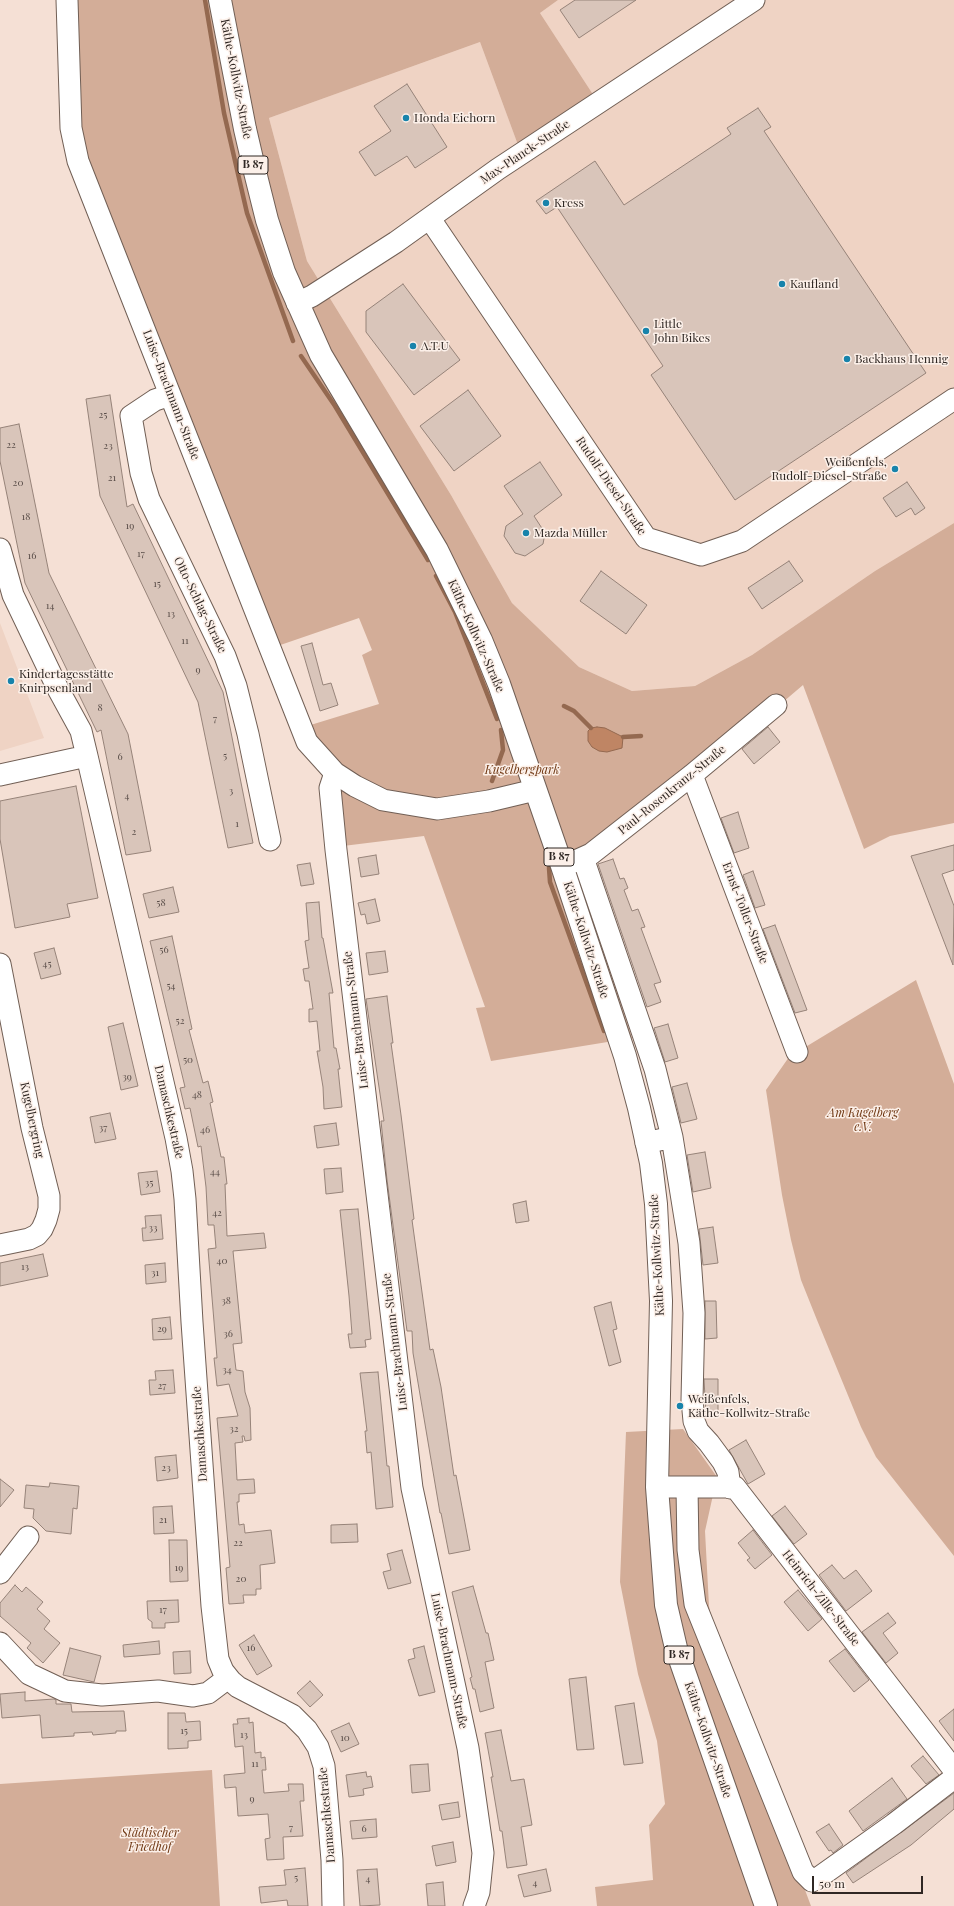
<!DOCTYPE html>
<meta charset="utf-8">
<style>
body{margin:0}
#map{position:relative;width:954px;height:1906px;overflow:hidden;background:#f5e0d5;font-family:"Playfair Display",serif}
canvas{display:block}
.scale{position:absolute;left:812px;top:1876px;width:111px;height:18px;box-sizing:border-box;border:2px solid #2f2723;border-top:0;padding-left:5px;font-size:12px;line-height:14px;white-space:nowrap;color:#2f2723;-webkit-text-stroke:3px #fcf0e9;paint-order:stroke}
</style>
<div id="map">
<canvas width="954" height="1906"></canvas>
<div class="scale">50 m</div>
</div>
<script>
const context = document.querySelector('canvas').getContext('2d');
context.lineJoin = 'round';
function paint(path, color) {
  context.fillStyle = color;
  context.fill(path, 'evenodd');
}
function poly(rows) {
  const path = new Path2D();
  for (const r of rows) {
    path.moveTo(r[0], r[1]);
    for (let i = 2; i < r.length; i += 2) path.lineTo(r[i], r[i + 1]);
  }
  return path;
}
function stroke(path, color, width, dash) {
  context.strokeStyle = color;
  context.lineWidth = width;
  context.lineCap = dash ? 'butt' : 'round';
  context.setLineDash(dash || []);
  context.stroke(path);
}
function label(font, color, halo, rows, align = 'center') {
  context.font = font + ' "Playfair Display",serif';
  context.lineWidth = 3;
  context.setLineDash([]);
  context.textBaseline = 'middle';
  context.strokeStyle = halo;
  context.fillStyle = color;
  for (const [text, x, y, turn = 0] of rows) {
    context.save();
    context.translate(x, y);
    context.rotate((+turn || 0) * Math.PI / 180);
    context.textAlign = isNaN(turn) ? turn : align;
    if (halo) context.strokeText(text, 0, 0);
    context.fillText(text, 0, 0);
    context.restore();
  }
}
const built = poly([
 [558,0,954,0,954,523,875,571,752,655,695,686,632,691,579,667,512,603,451,495,307,261,269,118,480,42,518,145,594,96,540,13],
 [0,623,44,738,0,751]
]);
const green = poly([
 [59,0,558,0,540,13,594,96,518,145,480,42,269,118,307,261,451,495,512,603,579,667,632,691,695,686,752,655,875,571,954,523,954,823,890,836,864,849,803,685,580,875,632,1038,491,1061,476,1008,485,1007,424,836,343,846,341,792,307,758,291,731,379,704,362,655,372,650,359,618,260,652,90,216],
 [916,980,954,1084,954,1556,876,1457,861,1427,817,1320,801,1280,791,1240,782,1195,766,1090,789,1057],
 [683,1429,717,1477,705,1531,709,1606,722,1676,766,1786,811,1906,597,1906,595,1887,653,1880,649,1825,665,1804,657,1741,638,1674,620,1582,626,1432],
 [212,1770,220,1906,0,1906,0,1784]
]);
const water = poly([
 [597,727,605,728,623,737,622,748,607,752,599,751,592,747,588,741,588,731,591,728,597,727]
]);
const stream = poly([
 [205,0,224,113,247,213,293,341],
 [301,356,335,406,428,560],
 [436,576,455,612,497,719],
 [564,706,574,711,591,728],
 [623,737,641,736],
 [492,781,503,750,501,730],
 [549,868,550,882,604,1031]
]);
const building = poly([
 [575,0,636,0,579,38,560,10,575,0],
 [407,84,447,147,415,168,407,156,375,176,359,152,391,131,374,106,407,84],
 [758,108,771,127,764,131,926,373,735,500,651,375,663,366,557,207,546,214,536,201,595,161,624,205,731,134,727,128,758,108],
 [403,284,460,360,414,395,366,332,366,311,403,284],
 [468,390,501,436,454,471,420,426,468,390],
 [110,395,127,507,133,504,223,692,253,843,228,848,198,702,100,496,86,399,110,395],
 [19,424,49,573,128,734,151,851,126,855,101,730,97,732,25,583,0,461,0,428,19,424],
 [540,462,562,495,534,516,545,533,543,544,525,556,515,553,504,536,506,526,523,514,504,486,540,462],
 [907,482,925,508,915,515,911,508,896,517,883,498,907,482],
 [789,561,803,581,762,609,748,588,789,561],
 [601,571,647,605,626,634,580,601,601,571],
 [312,643,323,685,331,683,338,705,320,711,301,646,312,643],
 [768,727,780,742,754,764,742,749,768,727],
 [76,786,98,898,67,904,70,917,15,928,0,839,0,801,76,786],
 [738,812,749,848,734,853,721,818,738,812],
 [954,845,954,870,942,874,954,906,953,965,911,856,954,845],
 [376,855,379,874,361,877,358,858,376,855],
 [613,859,620,879,624,878,628,888,624,890,632,911,638,909,645,927,641,928,661,982,654,984,661,1002,647,1007,598,864,613,859],
 [310,863,314,884,301,886,297,865,310,863],
 [753,871,765,905,755,908,743,875,753,871],
 [173,887,179,912,149,918,143,894,173,887],
 [375,899,380,921,367,924,365,914,361,915,358,903,375,899],
 [319,902,322,938,323,938,333,993,329,993,334,1048,336,1048,340,1069,338,1069,342,1107,324,1109,323,1087,317,1051,320,1051,317,1021,309,1022,309,1009,313,1009,309,981,305,981,303,969,309,968,305,941,309,940,306,903,319,902],
 [775,925,807,1010,795,1013,763,929,775,925],
 [172,936,192,1029,189,1030,203,1083,208,1081,213,1102,210,1103,221,1157,224,1157,227,1184,225,1184,227,1236,264,1233,266,1248,233,1251,242,1343,233,1344,236,1370,243,1371,245,1392,250,1408,251,1440,245,1441,244,1436,242,1436,243,1442,235,1443,237,1480,254,1479,255,1493,239,1494,239,1502,237,1502,239,1525,244,1524,245,1533,271,1530,275,1563,260,1565,261,1589,256,1589,256,1595,243,1595,244,1603,229,1604,226,1568,230,1567,217,1418,238,1416,229,1384,217,1386,214,1358,217,1358,208,1249,216,1248,214,1225,208,1225,206,1187,201,1146,198,1147,190,1108,185,1109,180,1088,185,1087,150,941,172,936],
 [54,948,61,974,41,979,34,953,54,948],
 [385,951,388,972,369,975,366,953,385,951],
 [387,996,393,1043,391,1043,401,1115,414,1219,412,1220,430,1350,433,1349,441,1387,454,1476,456,1475,470,1550,449,1554,441,1513,440,1513,413,1353,412,1331,407,1331,387,1180,381,1121,384,1121,366,999,387,996],
 [123,1023,138,1086,121,1090,108,1027,123,1023],
 [668,1024,678,1058,665,1062,654,1028,668,1024],
 [687,1083,697,1119,681,1123,672,1087,687,1083],
 [110,1113,116,1139,95,1143,90,1117,110,1113],
 [336,1123,339,1145,317,1148,314,1126,336,1123],
 [705,1152,711,1188,693,1192,687,1155,705,1152],
 [341,1168,343,1192,326,1194,324,1169,341,1168],
 [157,1171,160,1192,141,1195,138,1173,157,1171],
 [526,1201,529,1221,516,1223,513,1204,526,1201],
 [358,1209,371,1339,365,1340,366,1347,350,1348,348,1334,352,1334,349,1296,340,1210,358,1209],
 [161,1215,163,1239,143,1241,142,1228,146,1228,145,1216,161,1215],
 [713,1227,718,1263,703,1265,699,1229,713,1227],
 [43,1254,48,1276,0,1286,0,1263,43,1254],
 [165,1263,166,1282,146,1284,145,1265,165,1263],
 [705,1301,716,1301,717,1338,705,1339,705,1301],
 [611,1302,617,1329,613,1330,621,1362,609,1366,594,1307,611,1302],
 [170,1317,172,1339,153,1340,152,1319,170,1317],
 [173,1370,175,1393,150,1395,149,1380,156,1380,155,1371,173,1370],
 [378,1372,387,1466,389,1466,393,1507,376,1509,371,1452,367,1453,365,1431,367,1431,360,1373,378,1372],
 [704,1379,718,1379,718,1416,706,1416,704,1379],
 [746,1440,765,1474,748,1484,729,1450,746,1440],
 [176,1455,178,1478,157,1481,155,1457,176,1455],
 [0,1479,14,1490,0,1507,0,1479],
 [50,1483,79,1486,77,1509,73,1508,71,1534,46,1531,33,1518,34,1509,24,1508,26,1485,49,1487,50,1483],
 [172,1506,174,1533,154,1534,153,1507,172,1506],
 [785,1506,807,1534,794,1544,772,1516,785,1506],
 [357,1524,358,1542,331,1543,331,1525,357,1524],
 [753,1530,772,1555,755,1569,747,1560,750,1558,738,1543,753,1530],
 [169,1540,187,1540,188,1581,170,1582,169,1540],
 [402,1550,411,1583,388,1589,383,1572,391,1570,387,1554,402,1550],
 [832,1565,844,1579,856,1570,872,1591,846,1611,819,1575,832,1565],
 [15,1585,22,1592,26,1587,43,1602,37,1609,50,1621,44,1629,60,1643,43,1663,27,1648,31,1643,0,1616,0,1603,15,1585],
 [473,1586,486,1633,488,1633,494,1660,485,1662,494,1708,480,1712,475,1689,473,1689,470,1678,472,1677,452,1592,473,1586],
 [798,1590,822,1619,808,1631,784,1602,798,1590],
 [178,1600,179,1622,165,1623,165,1628,152,1628,152,1622,148,1619,147,1601,178,1600],
 [888,1613,896,1623,883,1633,898,1653,886,1663,862,1632,888,1613],
 [254,1635,272,1666,257,1675,239,1645,254,1635],
 [159,1641,160,1654,124,1657,123,1645,159,1641],
 [424,1646,435,1692,419,1696,408,1660,415,1658,413,1649,424,1646],
 [70,1648,101,1656,94,1682,63,1675,70,1648],
 [845,1649,869,1680,854,1692,829,1661,845,1649],
 [190,1651,191,1673,174,1674,173,1652,190,1651],
 [586,1677,594,1749,577,1750,569,1679,586,1677],
 [310,1681,323,1695,310,1707,297,1693,310,1681],
 [25,1692,25,1701,54,1699,56,1700,56,1704,71,1704,72,1712,124,1711,126,1731,116,1731,116,1733,93,1735,92,1732,74,1733,74,1736,42,1738,40,1715,2,1718,0,1694,25,1692],
 [634,1703,643,1763,624,1765,615,1706,634,1703],
 [954,1709,954,1741,939,1721,954,1709],
 [168,1713,185,1713,186,1722,200,1721,201,1740,188,1741,188,1748,168,1749,168,1713],
 [249,1718,249,1723,253,1722,255,1753,261,1752,261,1758,265,1757,266,1770,262,1770,264,1793,289,1791,288,1784,303,1784,304,1801,300,1801,303,1836,283,1837,284,1859,267,1860,265,1839,270,1838,268,1814,238,1816,236,1787,225,1788,224,1775,245,1773,243,1746,235,1747,233,1724,238,1724,237,1719,249,1718],
 [349,1723,359,1744,341,1752,331,1731,349,1723],
 [501,1730,511,1781,524,1779,532,1825,521,1827,527,1865,507,1868,502,1831,500,1831,491,1777,493,1777,485,1733,501,1730],
 [923,1756,939,1775,926,1784,911,1766,923,1756],
 [428,1764,430,1791,412,1793,410,1765,428,1764],
 [366,1772,367,1777,371,1776,373,1787,363,1789,364,1795,349,1797,346,1775,366,1772],
 [892,1778,907,1799,863,1831,849,1811,892,1778],
 [954,1793,954,1809,911,1845,853,1883,846,1873,954,1793],
 [458,1802,460,1817,442,1820,439,1805,458,1802],
 [376,1819,377,1837,352,1839,350,1821,376,1819],
 [829,1824,843,1845,833,1853,831,1850,829,1851,816,1832,829,1824],
 [453,1842,456,1862,436,1866,432,1846,453,1842],
 [305,1868,308,1906,288,1906,287,1900,261,1903,259,1887,286,1885,284,1870,305,1868],
 [377,1869,380,1905,360,1906,357,1870,377,1869],
 [546,1869,551,1891,524,1897,518,1875,546,1869],
 [443,1882,445,1906,428,1906,426,1884,443,1882]
]);
const minor = poly([
 [67,0,71,128,78,161,307,742,335,773,355,786,383,800,437,809,489,801,535,790],
 [430,219,646,538,701,555,742,541,954,399],
 [297,303,312,296,396,242,498,169,754,0],
 [170,395,155,400,131,416,141,473,149,499,225,656,236,686,248,734,270,840],
 [0,549,13,595,58,689,81,731,87,756],
 [335,773,330,788,336,850,412,1488,468,1748,483,1853,479,1892,474,1906],
 [0,775,87,756,176,1138,182,1171,185,1199,192,1322,212,1606,218,1659,223,1671,231,1681,238,1687,292,1715,307,1730,318,1747,324,1766,332,1860,333,1906],
 [692,775,797,1052],
 [583,858,655,1069,672,1137],
 [571,863,591,854,692,775,776,705],
 [0,964,32,1128,49,1196,49,1209,46,1220,42,1229,37,1235,29,1239,0,1245],
 [646,1143,672,1137,689,1243,694,1313,692,1400,694,1421,698,1431,709,1443,723,1462,728,1472,730,1488],
 [657,1487,735,1487,954,1770],
 [687,1487,688,1550,695,1604,803,1872,812,1881,818,1878,894,1824,954,1778],
 [0,1573,28,1537],
 [0,1643,29,1674,65,1691,102,1695,158,1691,193,1696,208,1693,228,1678]
]);
const major = poly([
 [220,0,245,129,255,172,267,220,284,272,321,355,437,550,481,640,499,684,562,866,625,1056,639,1108,651,1163,656,1204,661,1301,657,1487,666,1605,676,1648,766,1906]
]);
const markers = [
 [406,118,4,"#1783ab"],
 [546,203,4,"#1783ab"],
 [782,284,4,"#1783ab"],
 [646,331,4,"#1783ab"],
 [413,346,4,"#1783ab"],
 [847,359,4,"#1783ab"],
 [895,469,4,"#1783ab"],
 [526,533,4,"#1783ab"],
 [11,681,4,"#1783ab"],
 [680,1406,4,"#1783ab"]
];
const numberNames = [
 ["25",103,415],
 ["22",11,445],
 ["23",108,446],
 ["21",112,478],
 ["20",18,483],
 ["18",26,517],
 ["19",130,526],
 ["17",141,554],
 ["16",32,556],
 ["15",157,584],
 ["14",50,606],
 ["13",171,614],
 ["11",185,641],
 ["9",198,670],
 ["8",100,708],
 ["7",215,719],
 ["5",225,756],
 ["6",120,757],
 ["3",231,791],
 ["4",127,796],
 ["1",237,824],
 ["2",134,832],
 ["58",161,903],
 ["56",164,950],
 ["45",47,964],
 ["54",171,986],
 ["52",180,1021],
 ["50",188,1060],
 ["39",127,1077],
 ["48",197,1095],
 ["37",103,1128],
 ["46",205,1130],
 ["44",215,1172],
 ["35",149,1183],
 ["42",217,1213],
 ["33",153,1228],
 ["40",222,1261],
 ["13",25,1267],
 ["31",155,1273],
 ["38",226,1301],
 ["29",162,1329],
 ["36",228,1334],
 ["34",227,1370],
 ["27",162,1386],
 ["32",234,1429],
 ["23",166,1468],
 ["21",163,1520],
 ["22",238,1543],
 ["19",179,1568],
 ["20",241,1579],
 ["17",163,1610],
 ["16",251,1648],
 ["15",184,1731],
 ["13",244,1735],
 ["10",345,1738],
 ["11",255,1764],
 ["9",252,1799],
 ["7",291,1828],
 ["6",364,1829],
 ["5",296,1878],
 ["4",368,1879],
 ["4",535,1883]
];
const shields = [
 [253,165,30],
 [559,857,30],
 [679,1655,30]
];
const shieldNames = [
 ["B 87",253,165],
 ["B 87",559,857],
 ["B 87",679,1655]
];
const streetNames = [
 ["Käthe-Kollwitz-Straße",236,79,79],
 ["Max-Planck-Straße",525,152,-34],
 ["Luise-Brachmann-Straße",171,395,69],
 ["Rudolf-Diesel-Straße",611,486,56],
 ["Otto-Schlag-Straße",200,605,64],
 ["Käthe-Kollwitz-Straße",476,636,66],
 ["Paul-Rosenkranz-Straße",672,790,-39],
 ["Ernst-Toller-Straße",745,913,69],
 ["Käthe-Kollwitz-Straße",586,940,72],
 ["Luise-Brachmann-Straße",356,1020,-97],
 ["Damaschkestraße",169,1112,77],
 ["Kugelbergring",32,1120,78],
 ["Käthe-Kollwitz-Straße",657,1255,-93],
 ["Luise-Brachmann-Straße",395,1342,-97],
 ["Damaschkestraße",200,1434,-94],
 ["Heinrich-Zille-Straße",821,1598,52],
 ["Luise-Brachmann-Straße",449,1661,78],
 ["Käthe-Kollwitz-Straße",708,1740,71],
 ["Damaschkestraße",327,1815,-95]
];
const poiNames = [
 ["Honda Eichorn",414,118],
 ["Kress",554,203],
 ["Kaufland",790,284],
 ["Little",654,324],
 ["John Bikes",654,338],
 ["A.T.U",421,346],
 ["Backhaus Hennig",855,359],
 ["Weißenfels,",887,462,"right"],
 ["Rudolf-Diesel-Straße",887,476,"right"],
 ["Mazda Müller",534,533],
 ["Kindertagesstätte",19,674],
 ["Knirpsenland",19,688],
 ["Weißenfels,",688,1399],
 ["Käthe-Kollwitz-Straße",688,1413]
];
const parkNames = [
 ["Kugelbergpark",522,770],
 ["Am Kugelberg",863,1113],
 ["e.V.",863,1127],
 ["Städtischer",150,1833],
 ["Friedhof",150,1847]
];
paint(built, '#efd3c4');
paint(green, '#d3ad98');
paint(water, '#bf8564');
stroke(water, '#946950', 1);
stroke(stream, '#946950', 4.5);
paint(building, '#d9c5ba');
stroke(building, '#968379', 1);
stroke(minor, '#715f55', 23);
stroke(major, '#715f55', 24);
stroke(minor, '#fff', 21);
stroke(major, '#fff', 22);
for (const [x, y, r, color] of markers) {
  const dot = new Path2D();
  dot.arc(x, y, r, 0, 2 * Math.PI);
  context.fillStyle = color;
  context.fill(dot);
  stroke(dot, '#fcf0e9', 1.5);
}
label('10px', '#5a4e49', null, numberNames);
for (const [x, y, w] of shields) {
  const box = new Path2D();
  box.roundRect(x - w / 2, y - 9, w, 18, 3);
  context.fillStyle = '#fcf0e9';
  context.fill(box);
  stroke(box, '#2f2723', 1);
}
label('bold 11px', '#2f2723', null, shieldNames);
label('12px', '#2f2723', '#fcf0e9', streetNames);
label('12px', '#2f2723', '#fcf0e9', poiNames, 'left');
label('italic 12px', '#6f3712', '#fcf0e9', parkNames);
</script>
